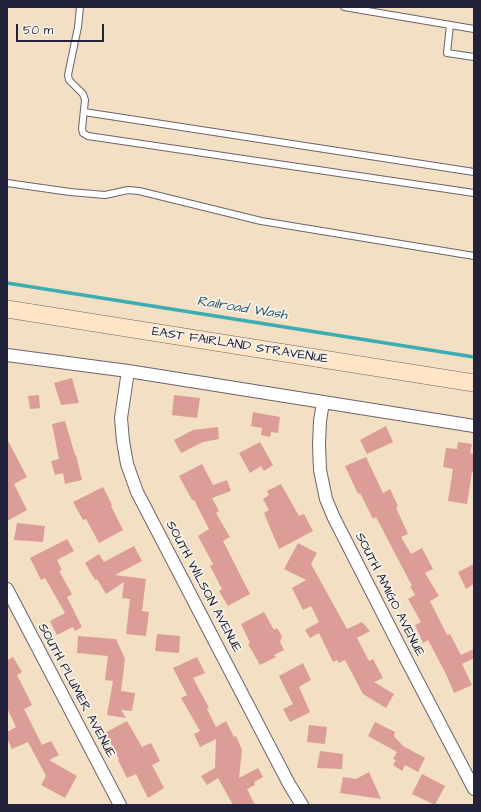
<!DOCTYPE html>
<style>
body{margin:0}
#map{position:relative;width:481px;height:812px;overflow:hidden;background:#f3dfc3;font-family:"Architects Daughter",sans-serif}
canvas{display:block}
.frame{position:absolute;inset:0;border:8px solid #22223b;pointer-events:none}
.scale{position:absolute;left:16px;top:24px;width:88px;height:18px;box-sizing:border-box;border:2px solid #22223b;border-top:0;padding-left:5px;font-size:12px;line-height:14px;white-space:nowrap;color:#22223b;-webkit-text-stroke:3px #f7f3e8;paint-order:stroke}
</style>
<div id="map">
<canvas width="481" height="812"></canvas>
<div class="frame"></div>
<div class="scale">50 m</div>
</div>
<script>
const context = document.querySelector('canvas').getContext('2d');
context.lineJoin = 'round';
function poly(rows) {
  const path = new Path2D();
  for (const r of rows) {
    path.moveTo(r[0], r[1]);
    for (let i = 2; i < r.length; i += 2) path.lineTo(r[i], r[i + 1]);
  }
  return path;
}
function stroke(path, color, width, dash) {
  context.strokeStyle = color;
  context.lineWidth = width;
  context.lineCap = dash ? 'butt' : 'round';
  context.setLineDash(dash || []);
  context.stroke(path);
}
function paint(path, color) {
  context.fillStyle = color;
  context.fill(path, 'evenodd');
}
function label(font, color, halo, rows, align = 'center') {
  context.font = font + ' "Architects Daughter",sans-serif';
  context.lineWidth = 3.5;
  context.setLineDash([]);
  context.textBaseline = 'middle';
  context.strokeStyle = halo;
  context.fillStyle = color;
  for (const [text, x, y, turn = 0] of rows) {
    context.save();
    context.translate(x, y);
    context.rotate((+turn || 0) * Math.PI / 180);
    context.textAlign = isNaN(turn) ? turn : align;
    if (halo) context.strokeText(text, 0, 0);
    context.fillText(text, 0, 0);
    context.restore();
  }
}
const stream = poly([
 [7,283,474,357]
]);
const building = poly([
 [72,378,79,403,61,405,54,383],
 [39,395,40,408,30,409,28,396],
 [174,395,200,398,197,418,172,415],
 [253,412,280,417,278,433,271,432,270,437,261,435,262,428,251,426],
 [65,421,75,455,76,455,82,480,65,484,63,473,55,475,51,461,59,459,52,424],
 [386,426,393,442,367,454,360,440],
 [218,427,219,439,203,442,181,453,174,440,193,430],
 [7,439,27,477,14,484,27,510,7,521],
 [260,442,273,465,264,471,261,466,250,473,239,453],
 [458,442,472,444,470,453,474,454,474,472,472,472,467,504,448,501,453,469,443,467,446,448,457,449],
 [366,457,383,493,390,489,398,506,396,508,408,534,401,537,411,554,422,548,433,569,425,573,439,596,430,601,447,635,450,634,461,655,474,649,474,658,462,664,472,685,454,693,446,674,428,640,423,643,415,625,421,622,408,599,415,595,410,586,412,586,376,517,373,519,360,493,358,494,345,466],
 [202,464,213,485,227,480,231,491,212,498,219,511,216,513,230,537,223,541,250,594,228,606,219,591,222,589,210,566,213,564,198,536,209,529,194,500,192,500,179,476],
 [281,484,299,516,304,514,313,531,279,549,264,513,269,510,263,499,269,495,267,491],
 [103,487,112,505,111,506,123,530,99,543,86,519,83,520,73,502],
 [17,523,45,526,43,542,14,540],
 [67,539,74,551,57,560,62,570,59,571,72,594,67,597,82,627,75,631,73,627,57,635,50,621,65,613,45,578,41,580,30,558],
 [298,543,317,553,311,564,347,629,362,622,370,631,357,638,369,661,373,659,383,678,374,682,394,694,386,708,363,694,345,660,339,663,337,660,333,662,319,633,310,638,305,630,319,622,311,606,303,610,292,588,306,580,284,569],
 [134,546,142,561,115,575,146,579,142,611,149,612,146,636,126,634,130,599,122,598,124,582,106,594,97,579,95,580,85,563,99,554,104,562],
 [474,564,474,584,466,589,458,572],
 [264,612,274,630,277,628,282,636,280,642,284,650,274,655,276,657,260,665,248,644,250,643,241,624],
 [157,634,180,636,179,653,155,651],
 [78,636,116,639,125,659,121,691,135,693,132,711,121,710,126,718,107,715,113,681,105,680,108,656,77,653],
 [13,657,22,672,17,675,32,705,24,709,42,745,51,741,59,755,49,760,77,776,65,798,41,785,46,776,28,742,12,749,7,738,7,732,16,727,7,708,7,658,8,660],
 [197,657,205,673,193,678,209,708,207,709,216,727,226,721,234,737,236,736,242,750,239,778,258,768,263,777,254,782,255,785,247,789,255,805,233,805,218,778,207,785,201,776,215,768,216,739,200,747,194,734,200,731,181,698,187,695,173,668],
 [303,663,311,680,299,687,310,712,290,722,283,709,293,704,279,676],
 [127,721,142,747,151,743,160,761,152,765,164,788,148,798,136,774,127,778,118,760,119,759,105,733],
 [375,722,395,732,394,736,403,746,425,758,418,772,405,765,402,771,393,765,396,760,393,759,397,752,368,736],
 [309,725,327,727,325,744,307,742],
 [320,751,343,754,342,769,317,768],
 [369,772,381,799,340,793,343,777,356,779],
 [422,774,445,786,435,805,412,794]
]);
const lane = poly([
 [80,7,78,27,68,75,69,80,83,94,85,100,82,129,83,133,88,136,474,193],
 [344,7,474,29],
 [450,25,447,53,474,57],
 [84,112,474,172],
 [7,183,70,192,105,195,128,190,139,191,261,221,474,256]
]);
const street = poly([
 [7,355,128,371,474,426],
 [128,371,121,418,123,441,127,464,137,492,289,784,302,805],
 [323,402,320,421,319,445,320,470,326,499,334,518,405,657,474,789],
 [7,589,120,805]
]);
const secondary = poly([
 [7,309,474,383]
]);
const streetNames = [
 ["EAST FAIRLAND STRAVENUE",240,346,9],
 ["SOUTH WILSON AVENUE",203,587,62],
 ["SOUTH AMIGO AVENUE",389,595,63],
 ["SOUTH PLUMER AVENUE",76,691,62]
];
const waterNames = [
 ["Railroad Wash",242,309,9]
];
stroke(stream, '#3badb5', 3.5);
paint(building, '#dc9d98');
stroke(lane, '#6b646b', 8);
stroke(street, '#6b646b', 14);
stroke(secondary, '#6b646b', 18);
stroke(lane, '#fff', 6);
stroke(street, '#fff', 12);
stroke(secondary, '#ffe4c6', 17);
label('13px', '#22223b', '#f7f3e8', streetNames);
label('italic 14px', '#2c5a6c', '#f7f3e8', waterNames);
</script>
